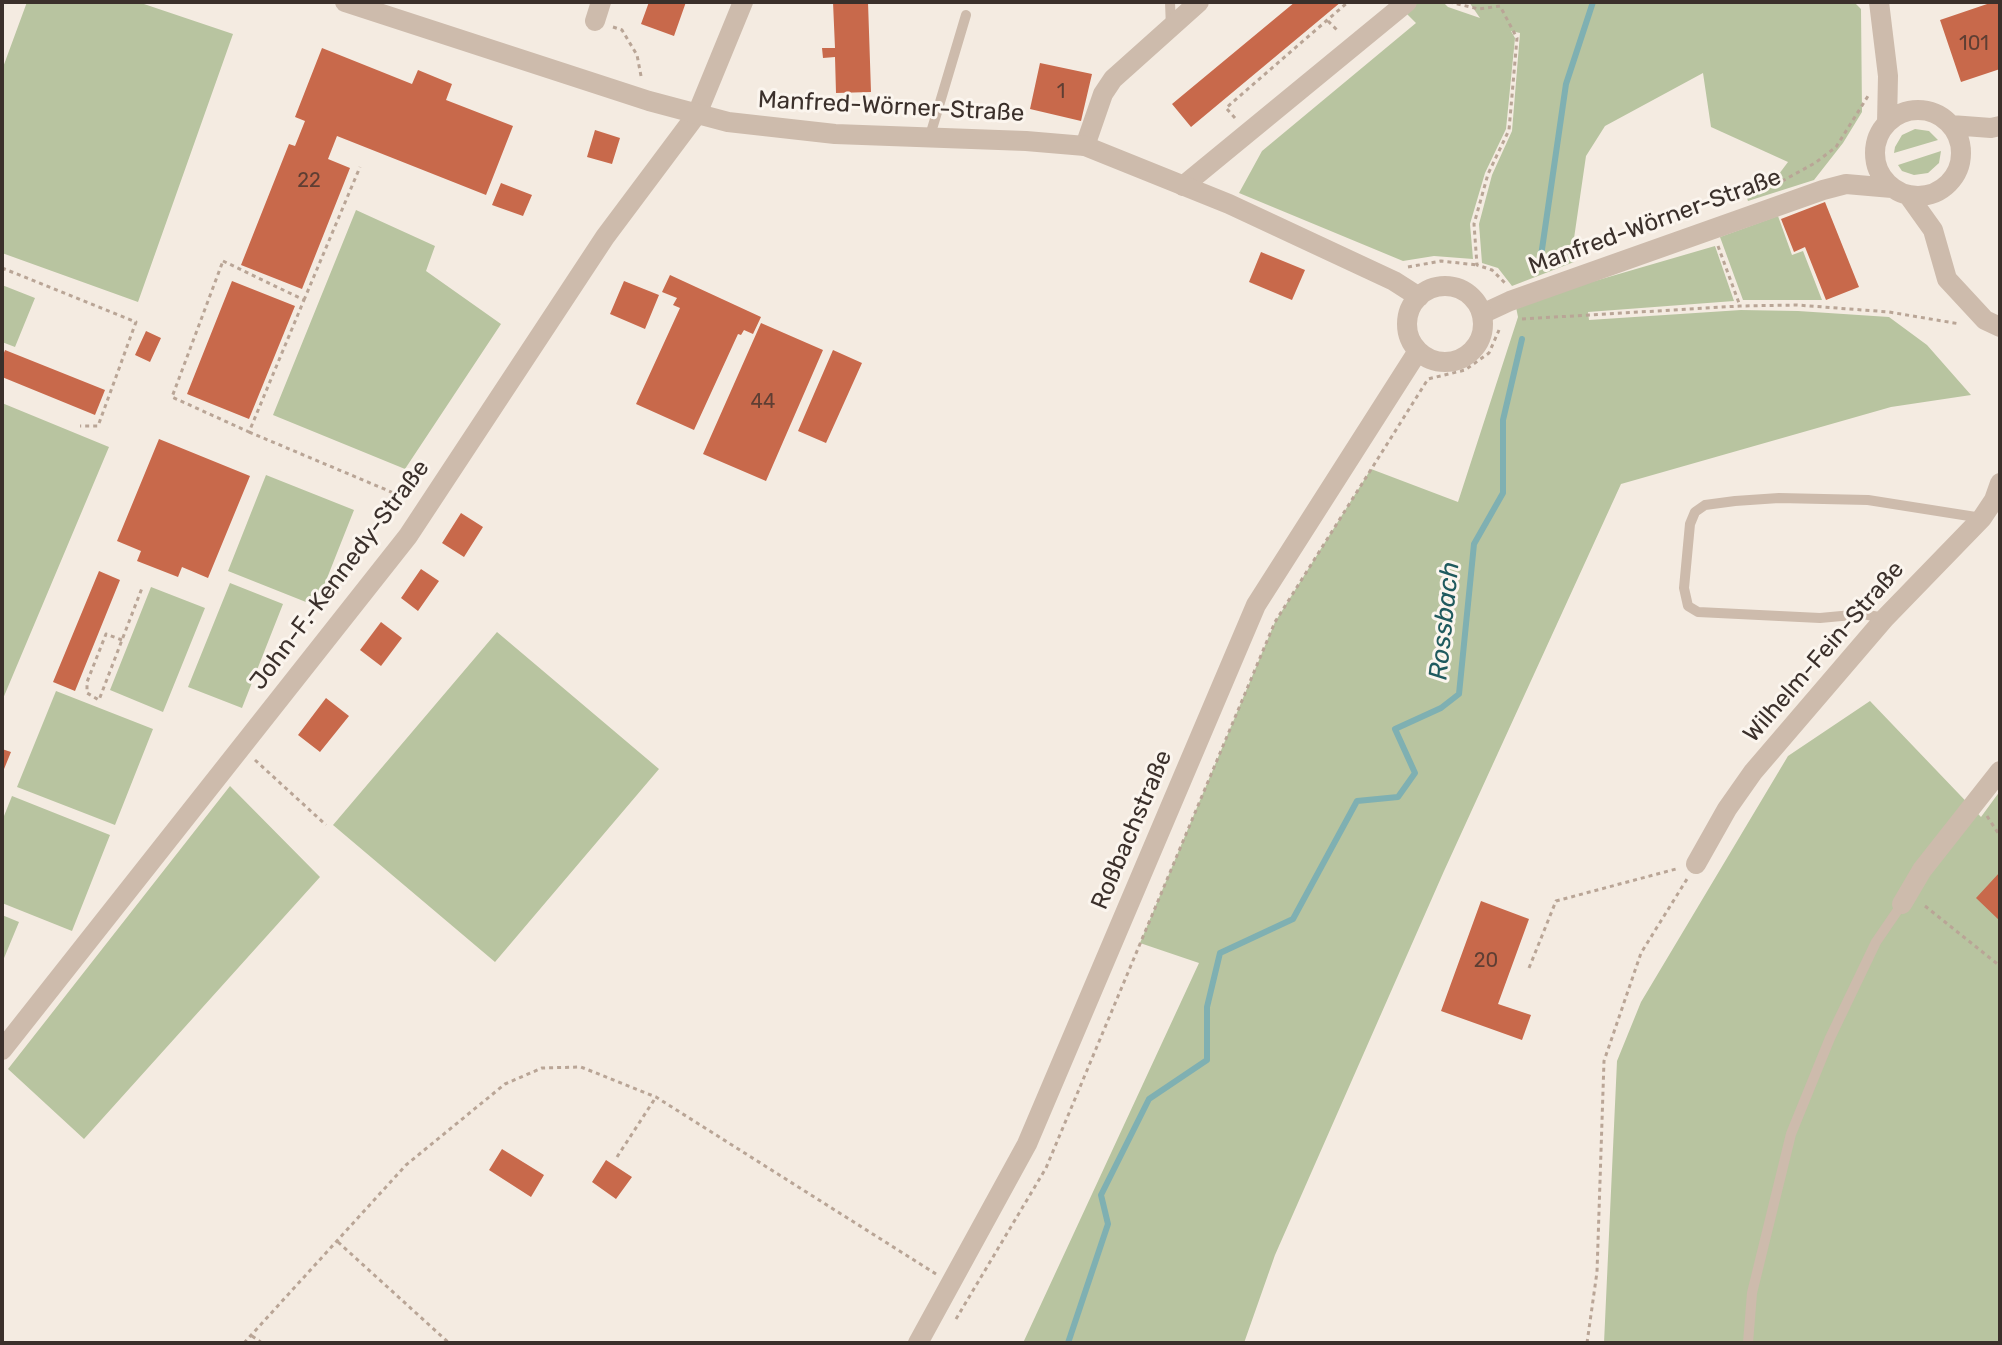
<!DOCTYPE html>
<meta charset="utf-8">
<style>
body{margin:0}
#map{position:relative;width:2002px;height:1345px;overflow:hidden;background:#f4ebe1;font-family:Rubik,sans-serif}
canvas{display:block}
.frame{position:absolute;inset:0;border:4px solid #3b302b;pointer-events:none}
</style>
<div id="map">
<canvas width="2002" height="1345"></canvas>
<div class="frame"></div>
</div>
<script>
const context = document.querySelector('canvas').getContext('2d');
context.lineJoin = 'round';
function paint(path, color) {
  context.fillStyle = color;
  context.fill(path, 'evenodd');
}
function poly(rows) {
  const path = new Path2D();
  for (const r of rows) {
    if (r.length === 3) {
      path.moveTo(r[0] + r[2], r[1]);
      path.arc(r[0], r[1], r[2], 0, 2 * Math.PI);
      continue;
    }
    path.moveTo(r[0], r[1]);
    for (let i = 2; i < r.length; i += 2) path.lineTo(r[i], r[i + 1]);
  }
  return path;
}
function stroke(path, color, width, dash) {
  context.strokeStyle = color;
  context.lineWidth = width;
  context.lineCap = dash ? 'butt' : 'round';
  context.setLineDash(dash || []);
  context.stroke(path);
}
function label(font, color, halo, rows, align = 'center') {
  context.font = font + ' Rubik,sans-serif';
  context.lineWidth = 6;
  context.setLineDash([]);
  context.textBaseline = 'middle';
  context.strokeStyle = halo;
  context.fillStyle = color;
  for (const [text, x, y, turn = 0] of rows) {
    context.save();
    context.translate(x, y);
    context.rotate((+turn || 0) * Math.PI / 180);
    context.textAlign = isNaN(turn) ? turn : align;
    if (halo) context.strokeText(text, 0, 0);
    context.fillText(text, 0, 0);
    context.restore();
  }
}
const green = poly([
 [27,2,138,2,233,34,138,302,2,253,2,70],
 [1418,2,1443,2,1448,7,1480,18,1469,2,1854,2,1861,9,1862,112,1843,143,1814,180,1748,201,1747,198,1767,190,1788,162,1711,127,1703,73,1605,126,1586,156,1572,252,1574,262,1512,286,1498,268,1482,263,1479,224,1492,175,1512,131,1520,33,1511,31,1515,38,1506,129,1485,173,1470,224,1473,259,1434,256,1403,261,1239,193,1262,151,1416,23,1406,13],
 [1915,129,1929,131,1938,140,1894,153,1895,147,1902,135],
 [1941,151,1939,163,1928,173,1914,175,1902,171,1898,165],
 [356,210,435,246,426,271,501,324,405,469,273,415],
 [1778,216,1792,255,1803,251,1822,300,1743,300,1720,237],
 [1715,246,1734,301,1588,312,1589,320,1741,310,1798,311,1889,317,1927,345,1971,395,1891,407,1621,484,1444,871,1275,1255,1244,1343,1023,1343,1199,963,1140,943,1275,622,1371,469,1458,502,1518,317,1516,307,1581,285],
 [2,285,35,298,15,347,2,342],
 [2,403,109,447,2,701],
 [266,475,354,510,316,606,228,571],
 [230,583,283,604,242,708,188,687],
 [151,587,205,608,163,712,110,690],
 [497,632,659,769,495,962,333,825],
 [56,691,153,729,115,825,17,787],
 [1870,701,1981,817,2000,791,2000,1343,1604,1343,1617,1061,1641,1002,1788,756],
 [230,786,320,877,84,1139,8,1069],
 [12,796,110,835,72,931,2,903,2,821],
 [2,915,19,922,2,963]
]);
const stream = poly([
 [1540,263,1566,84,1593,2],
 [1068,1343,1108,1224,1101,1195,1149,1099,1207,1060,1207,1007,1220,953,1293,919,1357,801,1398,797,1415,773,1395,729,1441,708,1459,694,1474,544,1503,493,1503,420,1522,339]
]);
const building = poly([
 [649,2,686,2,674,36,641,24],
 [833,2,868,2,871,92,836,93,835,57,823,58,822,48,835,48],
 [1295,2,1341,2,1191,127,1172,104],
 [1993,2,2000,2,2000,69,1961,82,1940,20],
 [322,48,412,84,418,70,452,84,446,100,513,126,486,195,337,136,328,159,350,168,302,289,241,265,289,144,295,146,305,121,295,117],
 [1040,63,1092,74,1081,121,1030,109],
 [595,130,620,138,612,164,587,157],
 [501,183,532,195,523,216,492,205],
 [1825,202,1859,287,1826,300,1805,247,1794,252,1781,219],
 [1261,252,1305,270,1292,300,1249,282],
 [670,275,761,317,753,334,744,330,741,335,738,334,694,430,636,404,680,308,673,305,677,298,662,292],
 [232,281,295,306,249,419,187,394],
 [624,281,659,295,645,329,610,314],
 [761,323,823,350,766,481,703,454],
 [146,331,161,338,150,362,135,355],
 [5,350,105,390,95,415,2,377,2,358],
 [833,350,862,363,826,443,798,431],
 [159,439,250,476,208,578,182,567,178,577,137,561,141,551,117,541],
 [461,513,483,527,464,557,442,543],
 [421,569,439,581,418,611,401,598],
 [99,571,120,580,75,691,53,682],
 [381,622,402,638,381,666,360,650],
 [326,698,349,716,320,752,298,735],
 [2,749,11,752,2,774],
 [2000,872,2000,921,1976,898],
 [1481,901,1529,919,1498,1004,1531,1015,1522,1040,1441,1011],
 [502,1149,544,1175,531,1197,489,1170],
 [606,1160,632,1177,616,1199,592,1182]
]);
const path = poly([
 [1449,2,1479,9,1500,6,1517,38,1509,130,1488,174,1474,224,1477,265,1492,270,1505,283],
 [1328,21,1339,32],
 [613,27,622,30,637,55,641,76],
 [1235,118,1226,108,1348,2],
 [1775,185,1815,163,1836,147,1868,96],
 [1718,246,1740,306],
 [223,261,304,300,249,432,172,397,223,261],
 [1408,267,1441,261,1477,265],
 [2,268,136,322,98,426,80,426],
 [304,300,360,167],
 [1522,319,1740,306,1797,305,1889,312,1960,324],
 [249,432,408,499],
 [122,640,106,634,87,682,87,693,99,700,122,640,142,588],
 [255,760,326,825],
 [1987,816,2000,836],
 [1925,906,2000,966],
 [1529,968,1556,901,1676,869],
 [617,1157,656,1097],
 [338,1242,449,1343],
 [956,1319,1046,1168,1275,622,1428,379,1465,370,1489,353,1499,330],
 [252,1336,262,1343],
 [244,1343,406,1165,505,1084,542,1068,581,1067,656,1097,936,1274],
 [1587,1343,1597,1272,1604,1061,1641,953,1687,879]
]);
const service = poly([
 [1170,2,1171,28],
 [929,139,966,15],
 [1884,618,1863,614,1820,618,1698,612,1688,606,1684,588,1690,524,1695,512,1705,505,1735,501,1779,498,1868,500,1982,518],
 [1748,1343,1752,1293,1791,1134,1830,1038,1876,942,1902,904]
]);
const minor = poly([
 [1879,2,1888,76,1887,123],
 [595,21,601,2],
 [1918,153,43],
 [1951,125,1991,128,2000,126],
 [1085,146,1103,94,1113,79,1199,2],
 [1183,186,1407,2],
 [1908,195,1933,230,1947,279,1985,320,2000,327],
 [1482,314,1510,301,1823,190,1846,184,1892,188],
 [1696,864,1727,809,1753,772,1885,618,1982,518,1994,500,2000,483],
 [1902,904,1922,870,2000,771],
 [2,1050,408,536,605,237,697,114,743,2]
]);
const tertiary = poly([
 [345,2,649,101,728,122,835,134,1026,141,1085,146,1229,204,1394,281,1419,297],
 [1445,324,38],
 [918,1343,1027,1144,1256,605,1418,351]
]);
const numberNames = [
 ["101",1974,44],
 ["1",1061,92],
 ["22",309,181],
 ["44",763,402],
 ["20",1486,961]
];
const streetNames = [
 ["Manfred-Wörner-Straße",891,107,3],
 ["Manfred-Wörner-Straße",1655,222,-20],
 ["John-F.-Kennedy-Straße",340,575,-53],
 ["Wilhelm-Fein-Straße",1824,652,-49],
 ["Roßbachstraße",1132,830,-67]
];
const waterNames = [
 ["Rossbach",1445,621,-84]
];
paint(green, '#b8c4a0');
stroke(stream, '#7fb0b2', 6);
paint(building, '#c8694b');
stroke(path, '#b9a596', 3, [4, 4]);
stroke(service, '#cdbbac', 10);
stroke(minor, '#cdbbac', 20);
stroke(tertiary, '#cdbbac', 20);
label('20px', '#5e3e33', null, numberNames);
label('24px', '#3b302b', '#fbf5ee', streetNames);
label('italic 26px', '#1f5a5e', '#fbf5ee', waterNames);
</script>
